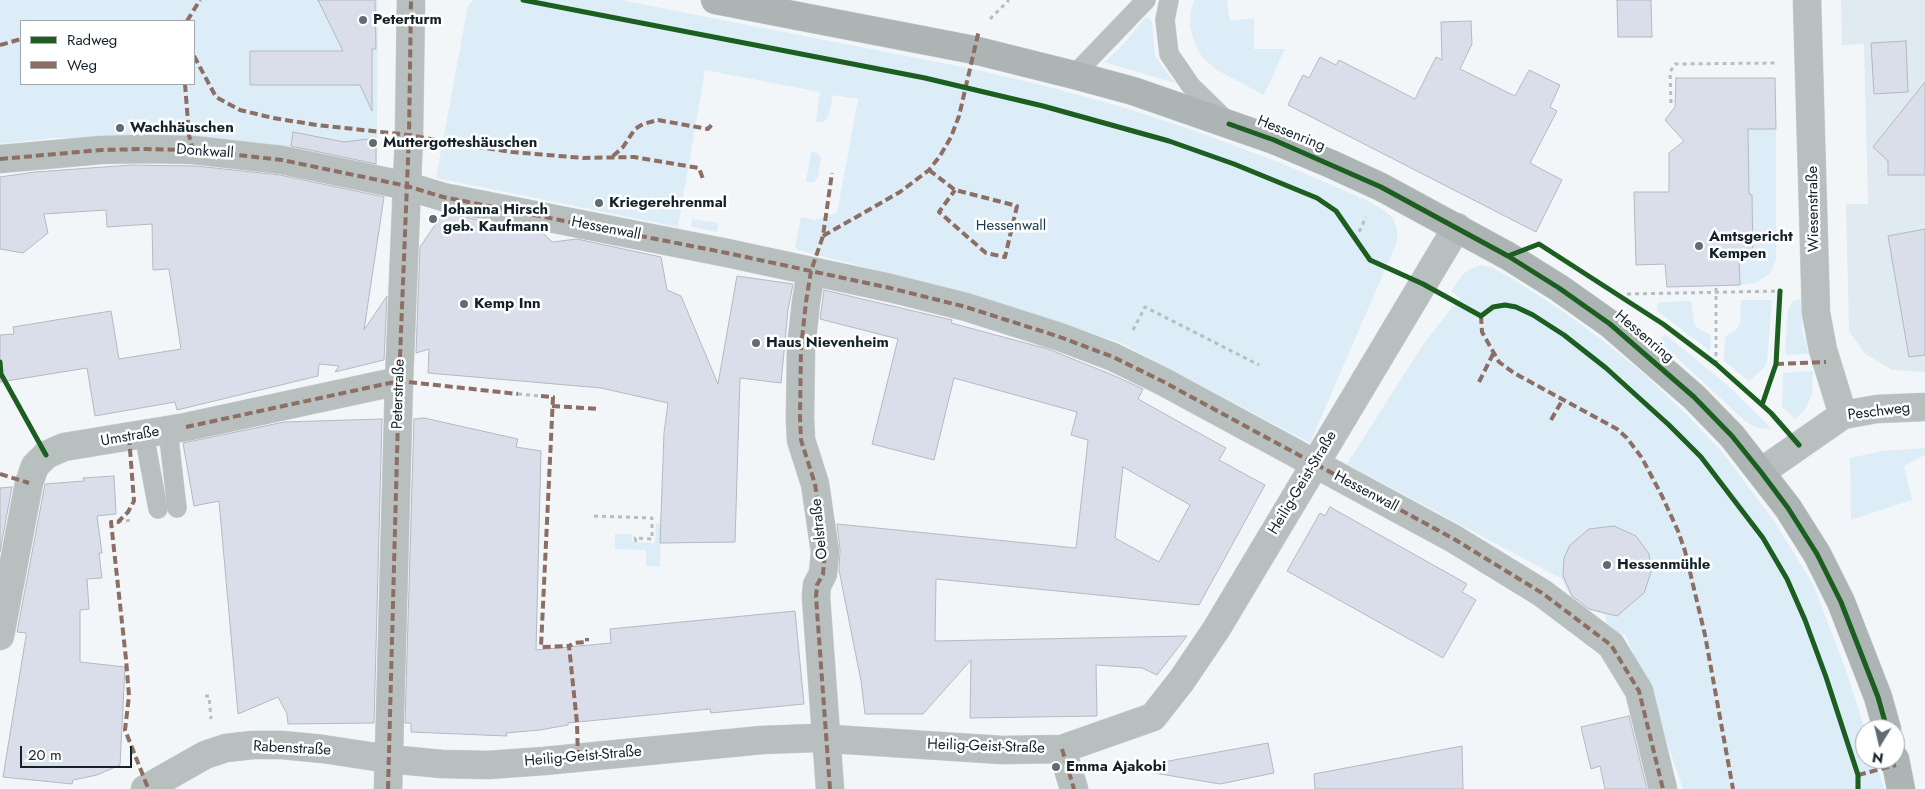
<!DOCTYPE html>
<meta charset="utf-8">
<style>
body{margin:0}
#map{position:relative;width:1925px;height:789px;overflow:hidden;background:#f3f6f9;font-family:Jost,sans-serif}
canvas{display:block}
.legend{position:absolute;left:20px;top:20px;width:175px;height:65px;box-sizing:border-box;background:#fff;border:1px solid #a1a7aa;margin:0;padding:6px 9px;list-style:none;font-size:15px;color:#13222a}
.legend li{display:flex;align-items:center;gap:10px;height:25px}
.legend b{width:25px;border:1px solid #a1a7aa}
.north{position:absolute;left:1855px;top:719px;width:50px;height:50px;box-sizing:border-box;background:#fff;border:1px solid #a1a7aa;border-radius:50%;rotate:189deg;font-size:14px;font-weight:700;line-height:20px;text-align:center;color:#13222a}
.north::after{content:'';display:block;margin:auto;width:18px;height:22px;background:#616c72;clip-path:polygon(50% 0,100% 100%,50% 72%,0 100%)}
.scale{position:absolute;left:20px;top:746px;width:112px;height:22px;box-sizing:border-box;border:2px solid #13222a;border-top:0;padding-left:6px;font-size:15px;line-height:18px;white-space:nowrap;color:#13222a;-webkit-text-stroke:4px #fff;paint-order:stroke}
</style>
<div id="map">
<canvas width="1925" height="789"></canvas>
<ul class="legend">
<li><b style="height:6px;background:#1b5e20"></b>Radweg</li>
<li><b style="height:6px;background:#8d6e63"></b>Weg</li>
</ul>
<div class="north">N</div>
<div class="scale">20 m</div>
</div>
<script>
const context = document.querySelector('canvas').getContext('2d');
context.lineJoin = 'round';
function paint(path, color) {
  context.fillStyle = color;
  context.fill(path, 'evenodd');
}
function poly(rows) {
  const path = new Path2D();
  for (const r of rows) {
    path.moveTo(r[0], r[1]);
    for (let i = 2; i < r.length; i += 2) path.lineTo(r[i], r[i + 1]);
  }
  return path;
}
function stroke(path, color, width, dash) {
  context.strokeStyle = color;
  context.lineWidth = width;
  context.lineCap = dash ? 'butt' : 'round';
  context.setLineDash(dash || []);
  context.stroke(path);
}
function label(font, color, halo, rows, align = 'center') {
  context.font = font + ' Jost,sans-serif';
  context.lineWidth = 5;
  context.setLineDash([]);
  context.textBaseline = 'middle';
  context.strokeStyle = halo;
  context.fillStyle = color;
  for (const [text, x, y, turn = 0] of rows) {
    context.save();
    context.translate(x, y);
    context.rotate((+turn || 0) * Math.PI / 180);
    context.textAlign = isNaN(turn) ? turn : align;
    if (halo) context.strokeText(text, 0, 0);
    context.fillText(text, 0, 0);
    context.restore();
  }
}
const built = poly([
 [1841,0,1925,0,1925,372,1892,370,1864,353,1849,331,1846,204,1868,204,1864,44,1842,45]
]);
const green = poly([
 [0,0,378,0,377,169,189,138,54,138,0,144],
 [21,21,194,21,194,84,21,84],
 [474,0,621,0,978,70,1049,87,1119,106,1190,129,1281,163,1366,200,1382,209,1393,218,1397,230,1397,242,1310,443,1121,343,970,294,798,250,795,247,801,217,814,220,837,213,858,99,833,95,828,118,822,122,816,122,820,92,705,70,678,227,436,178,468,5],
 [1194,0,1227,0,1230,21,1254,18,1254,49,1285,49,1264,95,1217,70,1202,57,1195,44,1190,27,1191,11],
 [1146,17,1152,21,1155,56,1175,83,1104,62,1119,49],
 [1748,129,1776,129,1776,260,1770,274,1755,283,1740,285,1739,258,1753,257,1752,195,1749,194],
 [811,151,817,153,821,158,818,177,814,182,806,182],
 [692,219,719,223,717,232,691,227],
 [1481,265,1493,268,1511,278,1561,310,1602,340,1644,374,1687,415,1723,453,1774,521,1813,584,1843,662,1865,729,1865,759,1875,759,1884,789,1683,789,1648,686,1625,634,1619,635,1607,625,1605,614,1586,609,1570,596,1562,579,1347,464,1424,343,1460,298,1451,291,1463,274,1472,268],
 [1801,299,1802,329,1809,354,1788,355,1785,353,1788,310,1793,301],
 [1741,300,1772,300,1767,362,1764,368,1749,381,1724,361,1725,337,1737,329,1740,323],
 [1691,301,1694,324,1699,329,1711,335,1710,351,1657,311,1658,302],
 [1665,334,1726,384,1772,429,1757,428,1745,421,1659,341],
 [1813,371,1812,395,1804,411,1795,419,1782,406,1783,373],
 [1925,448,1925,455,1904,466,1912,500,1851,520,1850,458,1882,451],
 [656,523,661,524,660,567,646,566,646,550,615,549,615,534,632,534,632,542,655,543]
]);
const building = poly([
 [318,0,375,0,376,49,372,49,372,111,360,85,250,85,250,51,343,51,318,0],
 [1617,0,1651,0,1652,37,1618,37,1617,0],
 [1471,21,1472,44,1460,69,1515,96,1529,70,1560,85,1550,107,1557,111,1530,163,1562,180,1536,232,1288,105,1303,75,1309,78,1320,57,1336,65,1339,60,1415,99,1436,57,1442,60,1441,22,1471,21],
 [1906,41,1908,92,1874,94,1871,43,1906,41],
 [1676,78,1775,78,1776,129,1748,129,1749,194,1752,195,1753,257,1739,258,1740,285,1667,287,1665,264,1636,265,1634,192,1669,192,1669,153,1684,141,1665,120,1675,107,1676,78],
 [1925,82,1925,175,1888,175,1888,161,1873,147,1925,82],
 [293,132,344,142,376,138,376,164,291,146,293,132],
 [131,165,196,166,280,175,384,197,364,330,387,296,384,360,335,372,339,366,319,364,318,376,177,410,175,402,95,416,87,368,0,382,0,335,14,334,13,327,111,311,119,359,181,349,169,269,153,270,152,224,107,227,106,210,44,214,48,233,23,253,0,249,0,177,35,172,131,165],
 [448,214,542,232,552,242,577,239,661,257,667,290,681,296,718,384,737,276,793,284,788,310,781,383,740,378,735,542,660,543,664,433,668,403,601,388,428,373,429,349,416,353,420,247,439,219,448,214],
 [1925,229,1925,355,1909,357,1888,236,1925,229],
 [824,290,952,320,951,323,1048,349,1115,376,1143,389,1138,399,1226,448,1219,460,1265,485,1199,605,936,579,935,641,1187,636,1157,675,1142,668,1096,665,1097,716,970,718,971,660,923,714,865,714,861,681,839,570,840,550,837,524,1076,548,1088,440,1071,435,1077,412,954,378,934,460,872,444,898,339,820,319,824,290],
 [1123,467,1190,505,1159,562,1115,538,1123,467],
 [424,418,518,439,516,447,541,451,536,650,611,643,610,629,795,611,804,704,711,713,710,709,568,723,568,725,540,730,506,733,507,736,411,732,411,723,405,723,414,419,424,418],
 [382,419,374,723,288,724,287,714,278,697,238,714,219,501,194,506,183,443,284,422,382,419],
 [114,476,116,514,97,516,102,553,99,553,102,578,87,579,89,609,80,610,80,662,125,667,120,765,97,775,73,780,72,784,3,777,26,636,26,633,17,632,45,484,84,481,83,478,114,476],
 [12,487,0,552,0,488,12,487],
 [1330,507,1467,584,1462,592,1476,600,1443,658,1287,571,1320,513,1325,516,1330,507],
 [1614,526,1636,536,1649,554,1651,572,1644,593,1617,616,1589,609,1572,596,1563,576,1564,558,1570,545,1589,529,1614,526],
 [1629,716,1647,789,1605,789,1600,766,1591,769,1581,727,1629,716],
 [1268,743,1274,773,1220,784,1142,771,1141,766,1268,743],
 [1462,746,1463,789,1315,789,1314,774,1462,746]
]);
const path = poly([
 [990,19,1009,0],
 [1671,103,1670,72,1675,64,1776,63],
 [1354,238,1360,230,1366,217],
 [1627,294,1783,291],
 [1133,330,1145,307,1259,365],
 [1716,364,1716,287],
 [518,394,541,396],
 [594,516,652,518,652,539,635,538,636,542],
 [118,522,132,520],
 [205,696,209,696,211,719]
]);
const lane = poly([
 [1169,0,1165,20,1169,54,1191,86,1225,119],
 [1074,75,1146,0],
 [168,430,177,508],
 [144,434,158,509]
]);
const street = poly([
 [1807,0,1816,313,1823,350,1843,415],
 [0,159,101,150,145,149,193,150,282,160,407,186,443,197,727,253,890,288,966,307,1060,337,1113,357,1162,381,1454,539,1542,593,1611,645,1639,691,1663,789],
 [811,271,806,302,801,348,800,418,801,440,815,484,825,552,823,574,817,585,816,597,830,789],
 [1761,472,1843,415,1877,409,1925,407],
 [0,636,29,483,35,466,46,455,64,447,186,427,399,381],
 [1062,749,1074,789],
 [145,789,205,755,226,748,253,745,282,745,323,749,389,759,442,764,488,765,544,761,762,740,816,738,1002,750,1062,749,1153,717,1182,680,1217,628,1457,227],
 [388,789,399,381,409,135,411,0]
]);
const secondary = poly([
 [715,0,974,50,1074,75,1133,91,1274,140,1331,164,1381,187,1508,256,1559,288,1610,324,1694,397,1732,436,1788,508,1817,554,1841,602,1878,697,1887,729],
 [1895,759,1901,789]
]);
const quiet = poly([
 [187,21,200,0],
 [0,45,21,39],
 [194,56,216,97,240,110,273,118,317,125,409,135,451,143,512,152,583,158,634,157,699,168,703,179],
 [185,84,189,135,193,150],
 [613,156,623,147,635,129,643,124,658,120,708,129,714,122],
 [0,159,101,150,145,149,193,150,282,160,407,186,443,197,727,253,890,288,966,307,1060,337,1113,357,1162,381,1454,539,1542,593,1611,645,1639,691,1663,789],
 [929,170,955,190,1017,206,1005,257,986,253,939,212,955,190],
 [823,236,900,192,929,170,940,156,951,137,959,116,979,30],
 [1481,316,1482,332,1499,362,1514,373,1617,429,1627,438,1642,458,1662,496,1678,531,1685,551,1705,635,1733,789],
 [1776,364,1826,362],
 [1479,382,1493,354],
 [541,396,553,397,541,647,569,646],
 [552,406,598,409],
 [1551,420,1563,399],
 [186,427,399,381,518,394],
 [129,437,134,501,128,512,118,522,111,522,126,659,129,696,125,730,148,788],
 [0,474,29,483],
 [1062,749,1074,789],
 [578,758,577,723,569,646,574,643,587,642,587,638],
 [1858,775,1896,765],
 [388,789,399,381,409,135,411,0],
 [830,789,816,597,817,585,823,574,825,552,815,484,801,440,800,418,801,348,806,302,811,271,823,236,832,173]
]);
const cycleway = poly([
 [523,0,925,78,1043,106,1169,141,1234,164,1317,198,1336,211,1370,260,1423,284,1481,316,1493,307,1505,305,1516,307,1533,315,1564,335,1606,368,1669,425,1701,457,1763,538,1787,579,1805,620,1826,677,1858,775,1858,789],
 [1229,124,1274,140,1381,187,1508,256,1559,288,1610,324,1694,397,1732,436,1761,472,1788,508,1817,554,1841,602,1878,697,1887,729],
 [1508,256,1539,244,1663,324,1716,364,1771,413,1799,445],
 [0,362,1,374,46,455],
 [1762,405,1776,364,1780,291]
]);
const markers = [
 [363,20,5,"#616c72"],
 [120,128,5,"#616c72"],
 [373,143,5,"#616c72"],
 [599,203,5,"#616c72"],
 [433,219,5,"#616c72"],
 [1699,246,5,"#616c72"],
 [464,304,5,"#616c72"],
 [756,343,5,"#616c72"],
 [1607,565,5,"#616c72"],
 [1056,767,5,"#616c72"]
];
const poiNames = [
 ["Peterturm",373,20],
 ["Wachhäuschen",130,128],
 ["Muttergotteshäuschen",383,143],
 ["Kriegerehrenmal",609,203],
 ["Johanna Hirsch",443,210],
 ["geb. Kaufmann",443,227],
 ["Amtsgericht",1709,237],
 ["Kempen",1709,254],
 ["Kemp Inn",474,304],
 ["Haus Nievenheim",766,343],
 ["Hessenmühle",1617,565],
 ["Emma Ajakobi",1066,767]
];
const streetNames = [
 ["Hessenring",1291,134,22],
 ["Donkwall",205,152,4],
 ["Wiesenstraße",1814,209,-91],
 ["Hessenwall",606,229,11],
 ["Hessenring",1644,337,40],
 ["Peterstraße",399,394,-88],
 ["Peschweg",1879,412,-7],
 ["Umstraße",130,437,-10],
 ["Heilig-Geist-Straße",1303,483,-59],
 ["Hessenwall",1366,492,28],
 ["Oelstraße",820,529,-96],
 ["Heilig-Geist-Straße",986,747,2],
 ["Rabenstraße",292,749,3],
 ["Heilig-Geist-Straße",583,757,-5]
];
const parkNames = [
 ["Hessenwall",1011,226]
];
paint(built, '#dfeaf1');
paint(green, '#dcedf7');
paint(building, '#d9deea');
stroke(building, '#b4b8bf', 1);
stroke(lane, '#d0d4d7', 20);
stroke(street, '#d0d4d7', 29);
stroke(secondary, '#d0d4d7', 29);
stroke(path, '#b8bdbe', 3, [4, 4]);
stroke(lane, '#b8bfbf', 19);
stroke(street, '#b8bfbf', 28);
stroke(secondary, '#acb4b4', 28);
stroke(quiet, '#8d6e63', 4, [8, 4]);
stroke(cycleway, '#1b5e20', 5);
for (const [x, y, r, color] of markers) {
  const dot = new Path2D();
  dot.arc(x, y, r, 0, 2 * Math.PI);
  context.fillStyle = color;
  context.fill(dot);
  stroke(dot, '#fff', 2);
}
label('bold 15px', '#13222a', '#fff', poiNames, 'left');
label('15px', '#13222a', '#fff', streetNames);
label('15px', '#193b4d', '#fff', parkNames);
</script>
